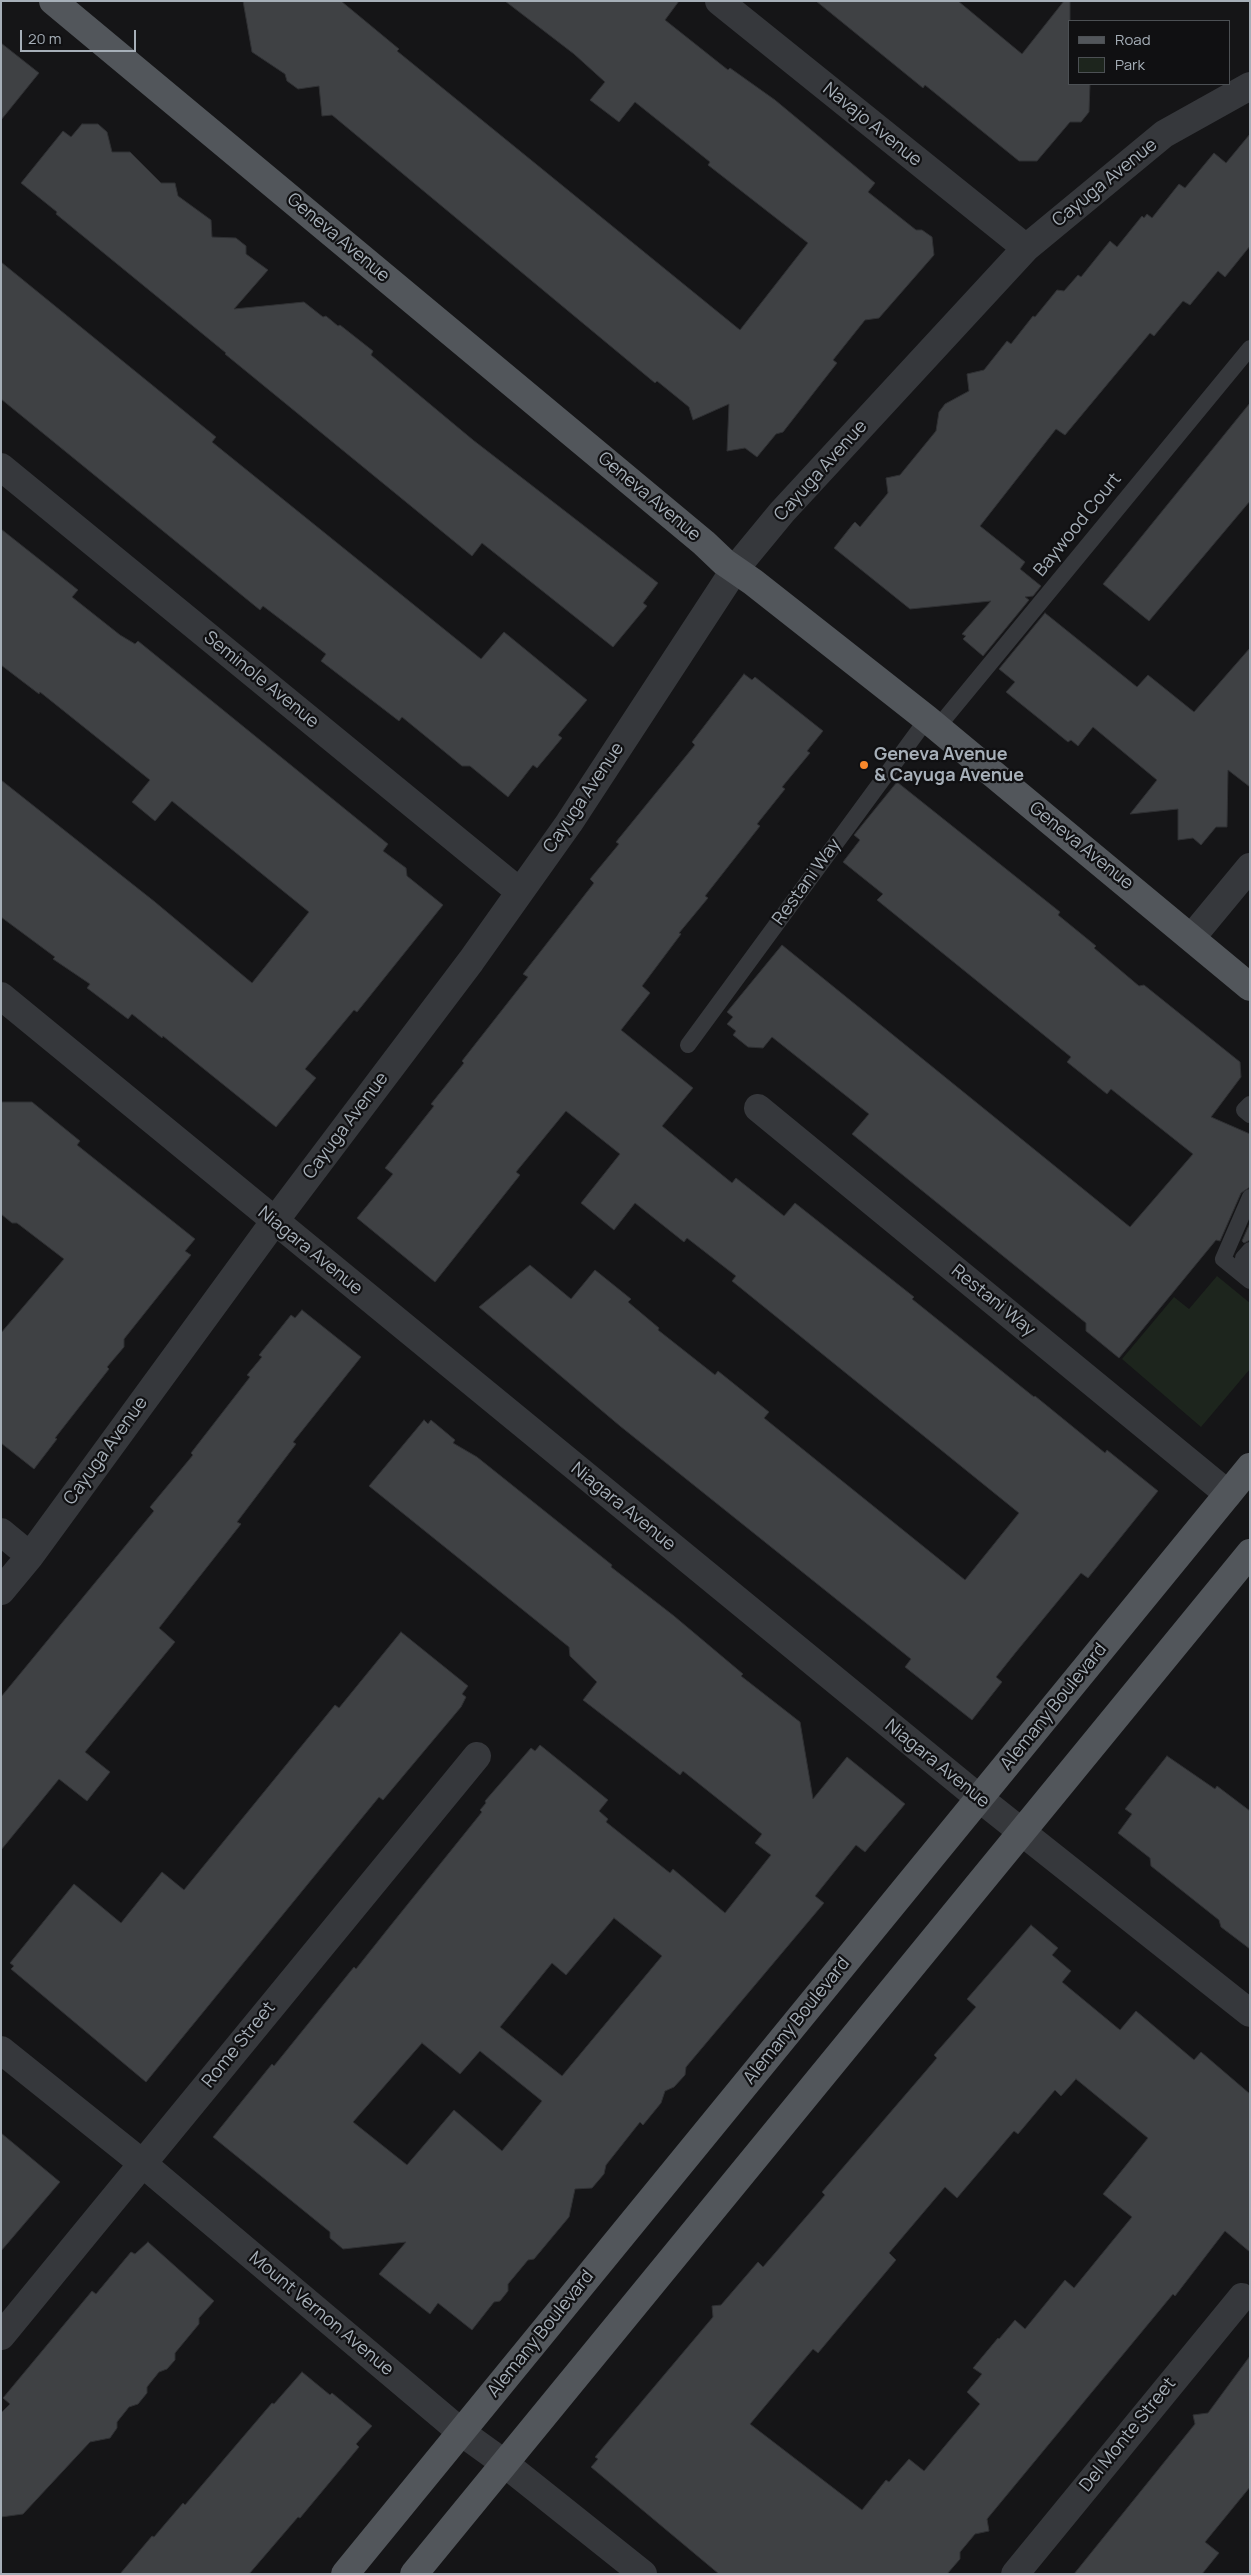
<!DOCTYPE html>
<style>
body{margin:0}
#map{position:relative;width:1251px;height:2575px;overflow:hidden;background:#151517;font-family:Manrope,sans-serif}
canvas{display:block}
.frame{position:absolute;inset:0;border:2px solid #a6afb8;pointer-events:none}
.legend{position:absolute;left:1068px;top:20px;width:162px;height:65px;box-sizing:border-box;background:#101012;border:1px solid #4c5054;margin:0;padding:6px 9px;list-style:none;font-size:15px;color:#a6afb8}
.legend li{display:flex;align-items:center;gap:10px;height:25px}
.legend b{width:25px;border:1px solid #4c5054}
.scale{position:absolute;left:20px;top:30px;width:116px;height:22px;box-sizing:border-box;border:2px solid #a6afb8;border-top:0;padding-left:6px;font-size:15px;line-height:18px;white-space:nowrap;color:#a6afb8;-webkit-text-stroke:4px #101012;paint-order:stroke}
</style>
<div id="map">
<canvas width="1251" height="2575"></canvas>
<div class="frame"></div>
<ul class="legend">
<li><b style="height:6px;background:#52565b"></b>Road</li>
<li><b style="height:14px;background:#1d251d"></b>Park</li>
</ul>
<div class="scale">20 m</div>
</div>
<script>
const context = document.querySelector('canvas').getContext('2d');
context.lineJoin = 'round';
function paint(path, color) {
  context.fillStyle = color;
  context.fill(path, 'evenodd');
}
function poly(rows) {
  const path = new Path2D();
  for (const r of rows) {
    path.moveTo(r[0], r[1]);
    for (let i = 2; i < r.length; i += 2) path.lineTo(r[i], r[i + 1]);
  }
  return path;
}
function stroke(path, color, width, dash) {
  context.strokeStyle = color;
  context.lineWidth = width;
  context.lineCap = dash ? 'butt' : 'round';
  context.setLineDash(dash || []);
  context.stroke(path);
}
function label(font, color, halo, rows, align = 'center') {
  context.font = font + ' Manrope,sans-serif';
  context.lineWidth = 4.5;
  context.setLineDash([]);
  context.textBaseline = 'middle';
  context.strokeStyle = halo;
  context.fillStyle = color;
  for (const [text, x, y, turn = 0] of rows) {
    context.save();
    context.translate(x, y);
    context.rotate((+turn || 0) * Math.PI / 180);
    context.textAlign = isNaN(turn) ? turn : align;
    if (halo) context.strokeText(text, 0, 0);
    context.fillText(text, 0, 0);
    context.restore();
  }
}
const green = poly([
 [1217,1276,1250,1303,1250,1369,1201,1427,1122,1359,1174,1297,1189,1309]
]);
const building = poly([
 [243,1,341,1,399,49,397,51,740,330,808,243,708,165,710,162,635,102,619,122,590,100,605,82,574,54,505,1,679,1,665,20,728,70,730,68,775,100,875,183,868,192,916,230,922,230,932,237,934,255,879,318,865,320,833,360,837,363,783,432,776,434,757,457,745,448,727,451,729,404,693,420,689,407,657,381,655,383,332,115,322,116,319,86,298,89,287,81,285,74,252,52,243,1],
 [816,1,958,1,1022,54,1064,1,1070,1,1070,84,1090,84,1089,112,1081,122,1070,122,1037,161,1019,161,925,85,923,88,816,1],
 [1,43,39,73,1,120,1,43],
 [82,124,98,124,107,132,112,152,130,152,161,183,175,183,178,196,211,220,212,237,236,238,246,246,246,254,268,270,234,309,304,302,323,317,326,316,338,326,340,325,373,351,371,355,473,440,658,583,643,603,647,606,613,647,482,543,472,556,225,354,226,353,56,214,57,212,21,183,63,131,71,137,82,124],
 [1250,134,1250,246,1225,277,1218,271,1190,305,1183,301,1154,336,1150,333,1065,435,1056,429,980,526,1025,562,1020,569,1041,586,1033,596,1025,597,1029,600,983,656,963,639,966,636,962,634,991,601,910,609,834,548,853,524,855,522,860,527,888,493,886,478,900,475,936,431,939,412,945,404,969,391,967,374,984,370,1007,341,1011,344,1033,316,1035,317,1057,290,1064,291,1078,275,1081,277,1110,241,1117,247,1142,216,1144,218,1147,214,1152,218,1179,184,1185,188,1214,153,1226,163,1250,134],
 [1,262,216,437,212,442,481,659,504,632,587,700,558,735,562,738,537,768,533,765,508,797,470,766,462,766,402,717,399,721,321,661,326,654,263,606,260,610,1,399,1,262],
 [1250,403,1250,501,1149,621,1103,584,1250,403],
 [1,529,78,590,72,597,120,635,135,644,138,641,388,844,383,851,406,868,407,876,443,905,357,1012,354,1010,305,1069,316,1078,276,1127,163,1036,162,1038,132,1014,128,1019,87,988,90,984,53,959,55,957,1,917,1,780,155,902,252,983,309,912,172,801,155,821,132,802,150,780,40,692,39,694,1,665,1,529],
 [1045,613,1137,687,1148,675,1194,712,1250,648,1250,787,1228,770,1227,827,1216,827,1201,845,1193,838,1178,840,1178,809,1130,814,1157,780,1093,727,1078,746,1071,740,1068,742,1006,692,1015,682,999,669,1045,613],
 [744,674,752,680,755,677,823,731,807,751,810,753,782,787,785,789,757,824,760,826,705,896,708,898,679,933,681,934,642,986,650,993,621,1030,693,1088,662,1126,732,1183,736,1178,784,1216,795,1203,914,1297,912,1299,1034,1397,1035,1396,1105,1453,1107,1450,1158,1491,1088,1578,1081,1573,1016,1652,996,1677,1002,1682,972,1720,905,1667,911,1659,620,1426,479,1307,530,1265,571,1299,595,1270,631,1299,628,1302,659,1328,658,1330,715,1375,718,1371,769,1412,764,1418,965,1580,1019,1513,732,1281,736,1276,687,1238,684,1242,635,1203,614,1230,581,1203,620,1154,566,1111,516,1172,520,1175,435,1282,357,1218,393,1174,385,1168,434,1106,431,1104,464,1063,462,1061,528,977,523,974,594,883,590,879,619,844,616,842,695,745,692,742,744,674],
 [897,782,1060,912,1058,915,1096,946,1094,948,1139,986,1144,985,1240,1062,1241,1077,1211,1117,1250,1134,1250,1187,1241,1193,1220,1241,1216,1240,1119,1358,1086,1331,1086,1323,852,1134,869,1114,772,1037,763,1048,748,1047,733,1035,736,1031,727,1024,733,1017,727,1012,782,945,1130,1227,1193,1154,1111,1089,1107,1094,1067,1062,1071,1057,877,900,883,894,843,862,860,840,854,835,897,782],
 [1,1102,32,1102,80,1141,77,1145,195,1239,185,1251,191,1255,124,1339,124,1347,107,1367,109,1369,55,1438,57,1439,34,1469,1,1443,1,1333,64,1259,17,1223,12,1223,1,1214,1,1102],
 [1250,1223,1250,1240,1244,1243,1242,1241,1250,1223],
 [302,1310,361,1357,293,1442,296,1444,237,1522,241,1524,159,1628,175,1642,85,1752,110,1772,87,1801,59,1779,1,1850,1,1697,154,1511,150,1507,193,1455,191,1453,250,1377,247,1375,262,1357,259,1355,291,1315,295,1318,302,1310],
 [424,1420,428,1424,431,1420,455,1440,453,1443,477,1457,612,1565,611,1567,674,1616,743,1674,741,1676,800,1722,813,1799,847,1757,905,1804,865,1852,856,1845,815,1896,824,1903,686,2067,685,2075,674,2087,665,2091,661,2103,643,2125,640,2122,606,2165,604,2174,592,2188,575,2189,569,2217,534,2259,528,2260,508,2284,508,2291,500,2301,494,2302,472,2330,438,2303,430,2314,379,2274,406,2242,343,2249,330,2238,330,2232,213,2137,272,2064,274,2066,354,1967,356,1969,387,1930,482,1812,480,1810,486,1803,485,1801,531,1748,535,1751,540,1745,608,1800,599,1811,608,1819,606,1822,670,1873,673,1869,725,1913,771,1855,755,1843,762,1834,683,1771,680,1775,583,1700,597,1682,570,1656,569,1647,369,1486,424,1420],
 [614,1918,662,1956,562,2076,500,2027,552,1963,566,1975,614,1918],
 [422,2043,460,2074,480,2051,542,2101,502,2151,454,2110,407,2165,353,2122,422,2043],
 [401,1632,468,1686,462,1694,466,1697,461,1707,383,1800,379,1797,146,2082,11,1969,14,1966,10,1963,74,1884,121,1923,162,1872,184,1890,335,1705,339,1708,401,1632],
 [1167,1756,1215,1789,1217,1786,1250,1811,1250,1949,1221,1927,1219,1920,1151,1866,1150,1858,1118,1833,1132,1814,1125,1809,1167,1756],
 [1031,1925,1058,1948,1052,1955,1071,1971,1062,1982,1120,2030,1136,2011,1194,2060,1201,2052,1250,2094,1250,2252,1225,2231,1175,2296,1173,2294,987,2519,989,2531,975,2534,960,2552,960,2559,947,2574,719,2574,591,2467,598,2459,595,2457,713,2317,712,2306,721,2305,758,2262,763,2267,825,2195,822,2192,937,2058,934,2055,976,2007,967,1999,1031,1925],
 [1076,2079,1148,2138,1103,2194,1132,2217,1074,2288,1065,2280,1025,2329,1015,2320,999,2339,998,2338,973,2368,982,2374,967,2392,980,2404,924,2471,909,2459,889,2482,886,2480,862,2510,750,2424,813,2349,818,2353,896,2260,889,2253,945,2187,957,2198,1014,2131,1018,2134,1055,2090,1061,2096,1076,2079],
 [1,2133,60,2182,1,2251,1,2133],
 [148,2242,214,2301,199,2318,199,2324,175,2353,175,2360,167,2369,159,2372,147,2387,147,2393,138,2404,129,2407,117,2422,117,2428,110,2438,90,2442,23,2514,1,2517,1,2413,10,2404,3,2398,92,2291,96,2294,131,2252,135,2254,148,2242],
 [1250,2356,1250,2487,1205,2542,1219,2553,1202,2574,1074,2574,1195,2424,1193,2415,1208,2413,1250,2356],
 [302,2372,330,2395,332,2393,372,2426,356,2444,359,2447,300,2518,298,2517,249,2574,120,2574,152,2536,154,2537,183,2503,185,2505,272,2403,274,2404,302,2372]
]);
const lane = poly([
 [937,728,1250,348],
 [688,1045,927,719],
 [1250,1104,1244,1110,1250,1115],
 [1250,1197,1223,1259,1250,1281],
 [1250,1250,1243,1258,1250,1264]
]);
const street = poly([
 [719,1,1026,248],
 [1,467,520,892],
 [1192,937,1250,867],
 [1,996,979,1798,1250,2013],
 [758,1108,1228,1494],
 [1,1532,30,1556],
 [1,1591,30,1556,274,1222,471,961,569,823,735,569,782,512,1026,248,1164,134,1250,86],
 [1,2050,142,2163,461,2432,504,2463,643,2574],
 [1,2336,477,1756],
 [1015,2574,1242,2297]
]);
const primary = poly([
 [53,1,704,543,724,562,753,582,927,719,1250,987],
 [345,2574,1250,1467],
 [414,2574,1250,1553]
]);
const markers = [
 [864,765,5,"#f9882b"]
];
const streetNames = [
 ["Navajo Avenue",872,125,39],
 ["Cayuga Avenue",1105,183,-39],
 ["Geneva Avenue",338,238,40],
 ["Cayuga Avenue",821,471,-48],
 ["Geneva Avenue",649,497,40],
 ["Baywood Court",1078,525,-51],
 ["Seminole Avenue",261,680,39],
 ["Cayuga Avenue",584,798,-56],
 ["Geneva Avenue",1081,846,39],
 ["Restani Way",807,882,-54],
 ["Cayuga Avenue",346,1126,-53],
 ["Niagara Avenue",310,1251,39],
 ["Restani Way",993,1301,39],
 ["Cayuga Avenue",106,1451,-54],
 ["Niagara Avenue",623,1507,39],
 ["Alemany Boulevard",1054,1707,-51],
 ["Niagara Avenue",937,1764,39],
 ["Alemany Boulevard",797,2021,-51],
 ["Rome Street",239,2045,-51],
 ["Mount Vernon Avenue",321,2314,40],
 ["Alemany Boulevard",541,2334,-51],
 ["Del Monte Street",1128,2435,-51]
];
const poiNames = [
 ["Geneva Avenue",874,755],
 ["& Cayuga Avenue",874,776]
];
paint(green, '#1d251d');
paint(building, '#3f4144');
stroke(building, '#2f3033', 1);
stroke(lane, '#36383c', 16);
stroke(street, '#36383c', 28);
stroke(primary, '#52565b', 28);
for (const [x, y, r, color] of markers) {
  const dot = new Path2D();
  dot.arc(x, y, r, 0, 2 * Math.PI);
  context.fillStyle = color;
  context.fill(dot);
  stroke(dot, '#101012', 2);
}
label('18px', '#a6afb8', '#101012', streetNames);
label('bold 18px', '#a6afb8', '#101012', poiNames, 'left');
</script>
